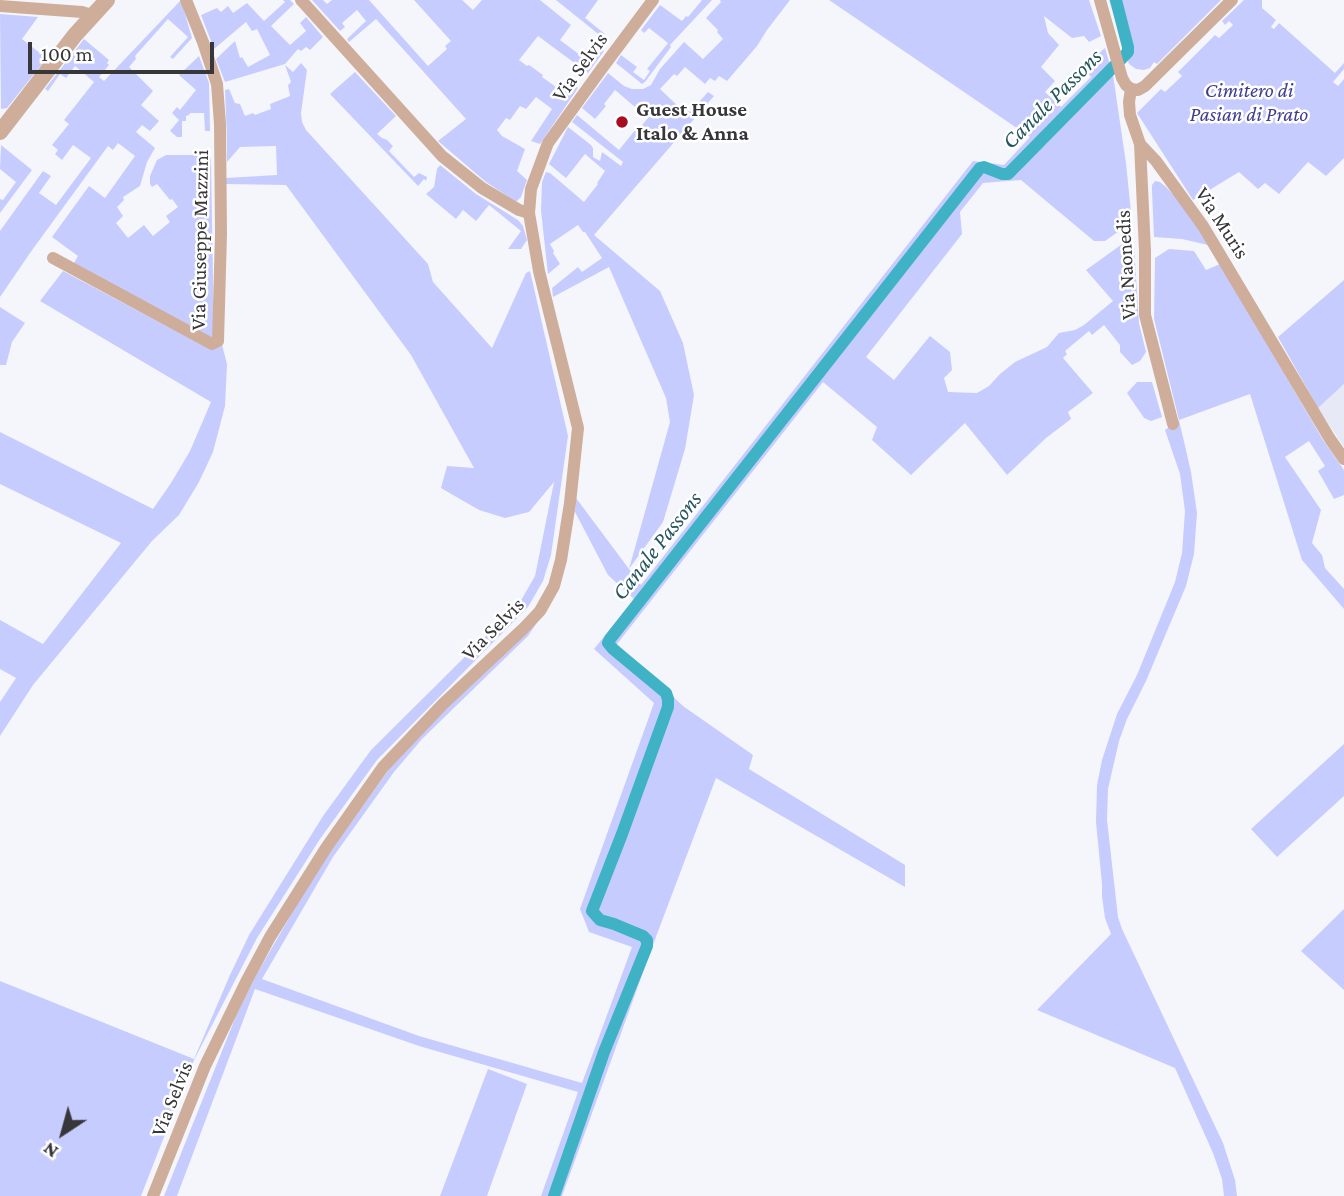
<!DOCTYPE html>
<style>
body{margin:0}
#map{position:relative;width:1344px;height:1196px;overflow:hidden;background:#f5f6fc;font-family:"Crimson Pro",serif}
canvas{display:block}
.north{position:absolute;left:28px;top:1098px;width:70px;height:70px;-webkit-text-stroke:5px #fff;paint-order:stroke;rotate:216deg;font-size:19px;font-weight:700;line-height:28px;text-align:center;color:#37373a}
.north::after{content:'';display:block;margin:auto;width:24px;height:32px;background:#37373a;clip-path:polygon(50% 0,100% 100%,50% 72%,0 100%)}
.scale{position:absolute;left:28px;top:42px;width:186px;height:32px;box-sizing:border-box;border:4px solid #37373a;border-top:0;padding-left:9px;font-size:21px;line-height:24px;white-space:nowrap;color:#37373a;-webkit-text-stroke:5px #fff;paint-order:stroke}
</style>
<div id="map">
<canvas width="1344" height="1196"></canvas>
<div class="north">N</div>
<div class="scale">100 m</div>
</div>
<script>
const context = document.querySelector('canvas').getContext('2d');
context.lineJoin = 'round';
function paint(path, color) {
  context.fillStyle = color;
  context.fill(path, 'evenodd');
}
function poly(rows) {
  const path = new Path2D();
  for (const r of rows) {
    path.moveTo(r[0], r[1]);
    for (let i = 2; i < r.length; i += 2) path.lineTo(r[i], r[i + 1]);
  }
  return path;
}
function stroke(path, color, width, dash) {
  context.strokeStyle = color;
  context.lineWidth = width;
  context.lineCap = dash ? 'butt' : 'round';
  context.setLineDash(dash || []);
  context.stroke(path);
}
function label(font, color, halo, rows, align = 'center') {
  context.font = font + ' "Crimson Pro",serif';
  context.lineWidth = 5;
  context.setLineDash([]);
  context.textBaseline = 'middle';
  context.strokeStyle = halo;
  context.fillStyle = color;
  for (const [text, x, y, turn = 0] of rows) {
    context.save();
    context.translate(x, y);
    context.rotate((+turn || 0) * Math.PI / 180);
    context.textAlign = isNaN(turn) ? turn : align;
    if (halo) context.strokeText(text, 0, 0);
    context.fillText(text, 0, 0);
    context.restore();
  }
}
const built = poly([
 [1344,384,1344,447,1318,408]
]);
const green = poly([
 [181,0,192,38,173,59,170,57,188,37,168,19,135,56,136,59,129,67,153,91,141,105,159,121,150,131,142,125,136,132,155,148,147,162,140,186,123,197,124,200,117,207,123,216,116,223,128,238,144,225,153,236,170,222,166,216,178,207,172,199,170,200,157,184,152,187,150,184,150,176,157,160,166,155,199,155,211,158,214,337,207,337,74,263,78,256,52,237,89,186,105,198,135,156,118,143,113,150,108,146,30,253,0,297,0,231,43,171,51,176,39,193,56,205,91,158,73,145,62,160,55,154,58,150,52,145,69,124,64,120,94,82,75,66,66,78,60,74,48,91,45,89,84,39,109,60,107,63,109,65,99,77,104,81],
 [283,0,290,0,294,4,271,26,290,45,306,31,300,23,306,17,323,37,310,50,306,47,301,51,298,49,285,64,225,82,216,59,235,41,240,58,242,57,248,67,270,55,257,29,252,31,246,22,214,49,201,15,217,8,221,12,228,6,233,13,247,3,264,21,285,2],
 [312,0,323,0,327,4,332,0,369,0,428,66,447,49,445,46,451,41,414,0,462,0,473,10,482,0,540,0,571,25,560,40,588,61,599,47,604,51,588,73,538,36,519,60,527,66,529,65,543,75,542,77,563,92,570,84,573,85,574,84,578,88,540,144,531,141,552,109,536,97,526,109,520,106,510,120,506,118,497,130,502,136,525,149,517,171,527,180,521,197,517,201,515,201,486,182,438,141,466,119,376,19,349,42,347,39,366,21,357,10,342,23,345,27,340,31],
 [556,0,598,0,585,18,605,34,602,37],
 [702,0,712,0,670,45,671,47,645,82,642,84,616,63,621,55,637,67,633,72,644,80,650,71,647,69,668,43,649,28,644,33,641,30,660,5,682,21,686,16,688,17],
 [720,0,790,0,767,30,757,46,727,81,719,76,715,81,710,78,705,84,685,67,677,76,674,74,660,89,680,108,682,106,690,112,708,92,714,96,594,235,660,291,683,343,694,395,685,449,663,522,629,569,641,585,973,161,1004,165,1030,137,829,0,1089,0,1101,36,1089,42,1084,36,1072,38,1044,16,1048,33,1059,45,1041,67,1055,81,1045,92,1061,107,1091,77,1083,67,1105,48,1113,75,1126,163,1132,222,1105,241,1094,241,1021,180,983,183,960,212,962,234,866,357,894,380,930,336,950,352,952,370,944,378,948,392,977,393,989,386,1000,374,1015,362,1047,347,1059,333,1075,330,1084,325,1113,301,1086,270,1125,242,1134,246,1139,323,1146,352,1140,361,1132,365,1120,352,1120,345,1104,325,1092,335,1089,331,1065,351,1067,354,1063,358,1093,393,1068,412,1071,419,1046,438,1007,475,965,423,911,475,872,440,877,427,823,382,617,644,683,706,753,755,749,769,905,865,905,887,716,778,657,934,562,1196,541,1196,578,1092,419,1046,255,989,177,1196,164,1196,236,1016,255,977,303,894,330,852,392,765,432,722,544,612,528,636,422,739,394,772,333,857,262,979,419,1036,582,1083,632,947,589,932,580,909,654,703,594,649,634,599,608,575,575,512,576,498,629,569,670,422,666,398,609,267,553,297,552,288,578,267,582,272,602,258,585,232,583,232,578,225,550,244,554,251,553,253,560,264,548,274,541,211,542,182,546,172,550,173,584,202,598,184,597,183,605,171,585,154,566,178,549,164,568,127,591,145,593,148,593,157,600,161,602,152,621,166,623,162,572,122,577,115,619,150,636,129,638,130,648,118,615,90,604,104,606,106,595,119,582,108,608,73,624,86,632,89,643,89,651,85,660,69,684,42,703,59,723,39,717,32,718,30,706,18,721,2],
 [1109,0,1221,0,1157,64,1154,62,1150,68,1144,70,1136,69,1129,64],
 [1244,0,1262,0,1262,8,1276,20,1271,27,1274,29,1279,23,1335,73,1344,63,1344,69,1333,82,1338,86,1344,79,1344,158,1326,176,1308,162,1279,194,1265,183,1258,189,1239,172,1193,200,1137,113,1161,89,1165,92,1182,76,1178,72,1215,35,1219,38,1233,25,1229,21,1225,25,1222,21],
 [0,14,38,17,22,39,41,54,45,50,50,54,7,108,1,109],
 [199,56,209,83,210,131,205,131,204,113,190,113,189,115,186,116,186,121,182,121,182,137,177,137,170,131,179,120,172,113,177,107,180,110,196,90,179,75],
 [301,63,307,70,301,113,302,122,306,130,428,264,433,282,492,348,526,273,530,271,568,436,551,555,543,581,528,607,377,760,320,839,257,938,194,1060,141,1196,0,1196,0,981,194,1059,230,975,249,935,323,816,371,750,520,602,535,576,554,482,529,512,505,518,479,510,441,488,447,466,474,468,411,355,286,185,226,184,226,178,277,175,276,146,240,147,227,162,227,140,225,90,229,89,235,103,240,104,245,116,253,113,255,115,271,109,270,104,290,96,288,85,291,82,285,65,293,72],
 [355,72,396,116,377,134,382,138,387,140,393,146,389,151,414,177,419,173,427,177,426,181,424,179,418,186,330,94],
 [1,145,32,170,0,213,0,199,3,200,16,182,0,169],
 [440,165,476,194,518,220,523,226,527,240,521,249,508,249,521,231,489,205,476,221,463,210,456,219,426,194,434,187,437,169],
 [1155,181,1160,182,1166,187,1186,208,1208,245,1182,239,1154,237,1152,191,1152,185],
 [1169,249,1194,251,1206,270,1220,264,1323,440,1344,470,1344,495,1334,499,1318,471,1325,466,1309,441,1285,457,1321,510,1312,543,1322,555,1325,568,1344,589,1344,609,1302,560,1250,394,1179,420,1191,472,1197,513,1194,554,1186,586,1146,681,1127,719,1119,741,1108,789,1107,820,1118,917,1122,929,1223,1143,1235,1180,1237,1196,1224,1196,1222,1179,1213,1153,1175,1068,1037,1010,1111,934,1105,918,1102,897,1102,884,1096,822,1097,785,1102,760,1117,714,1137,675,1175,582,1182,553,1185,511,1180,474,1165,430,1179,420,1154,319,1155,258],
 [63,271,208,348,221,341,227,364,225,406,213,452,199,482,179,515,152,541,33,685,0,736,0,702,16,678,0,669,0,620,43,644,121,543,0,484,0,432,153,509,171,483,190,451,211,402,40,301],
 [1344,280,1344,384,1318,408,1278,337],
 [0,307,25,323,12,342,6,365,0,365],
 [1137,382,1152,382,1162,417,1151,421,1144,418,1127,393],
 [1344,744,1344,796,1277,857,1251,829],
 [1344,909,1344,990,1301,951],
 [488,1069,527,1084,487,1196,440,1196]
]);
const canal = poly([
 [554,1196,604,1052,647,946,647,940,643,936,614,924,600,920,592,911,622,834,668,707,668,699,666,693,613,649,608,643,610,639,980,168,984,167,1002,174,1008,174,1128,52,1128,47,1116,0]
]);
const minor = poly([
 [301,0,442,156,482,188,519,210,529,213],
 [1100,0,1122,78,1126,85,1131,89],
 [0,6,82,12,92,15],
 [1131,89,1129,102,1130,115,1140,144,1156,161,1203,226,1330,439,1344,459],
 [1131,89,1138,90,1145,86,1232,0],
 [1140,144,1145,251,1145,315,1173,424],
 [53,258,212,344,218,341,221,234,220,124,217,84,203,42,186,0],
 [153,1196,205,1066,247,980,270,937,326,848,383,767,443,704,523,629,540,611,554,586,561,560,570,503,578,428,539,271,529,213,531,189,548,143,600,71,653,0]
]);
const tertiary = poly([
 [0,132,75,35,107,0]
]);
const markers = [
 [622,122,7,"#a60e22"]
];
const streetNames = [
 ["Via Selvis",580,67,-54],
 ["Via Muris",1222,223,57],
 ["Via Giuseppe Mazzini",200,240,-89],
 ["Via Naonedis",1126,265,-93],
 ["Via Selvis",493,629,-45],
 ["Via Selvis",172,1099,-68]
];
const parkNames = [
 ["Cimitero di",1249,91],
 ["Pasian di Prato",1249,115]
];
const poiNames = [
 ["Guest House",636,110],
 ["Italo & Anna",636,134]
];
const waterNames = [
 ["Canale Passons",1052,99,-45],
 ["Canale Passons",657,546,-52]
];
paint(built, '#e7e9f6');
paint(green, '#c7ccfe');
stroke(canal, '#3fb2c5', 12);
stroke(minor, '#ceae9a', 12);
stroke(tertiary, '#ceae9a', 16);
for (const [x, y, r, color] of markers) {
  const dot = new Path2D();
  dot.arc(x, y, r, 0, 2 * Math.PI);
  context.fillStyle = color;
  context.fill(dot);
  stroke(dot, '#fff', 2.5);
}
label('21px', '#37373a', '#fff', streetNames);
label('italic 21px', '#3f3d90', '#fff', parkNames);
label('bold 21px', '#37373a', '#fff', poiNames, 'left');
label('italic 23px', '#24555d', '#fff', waterNames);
</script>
